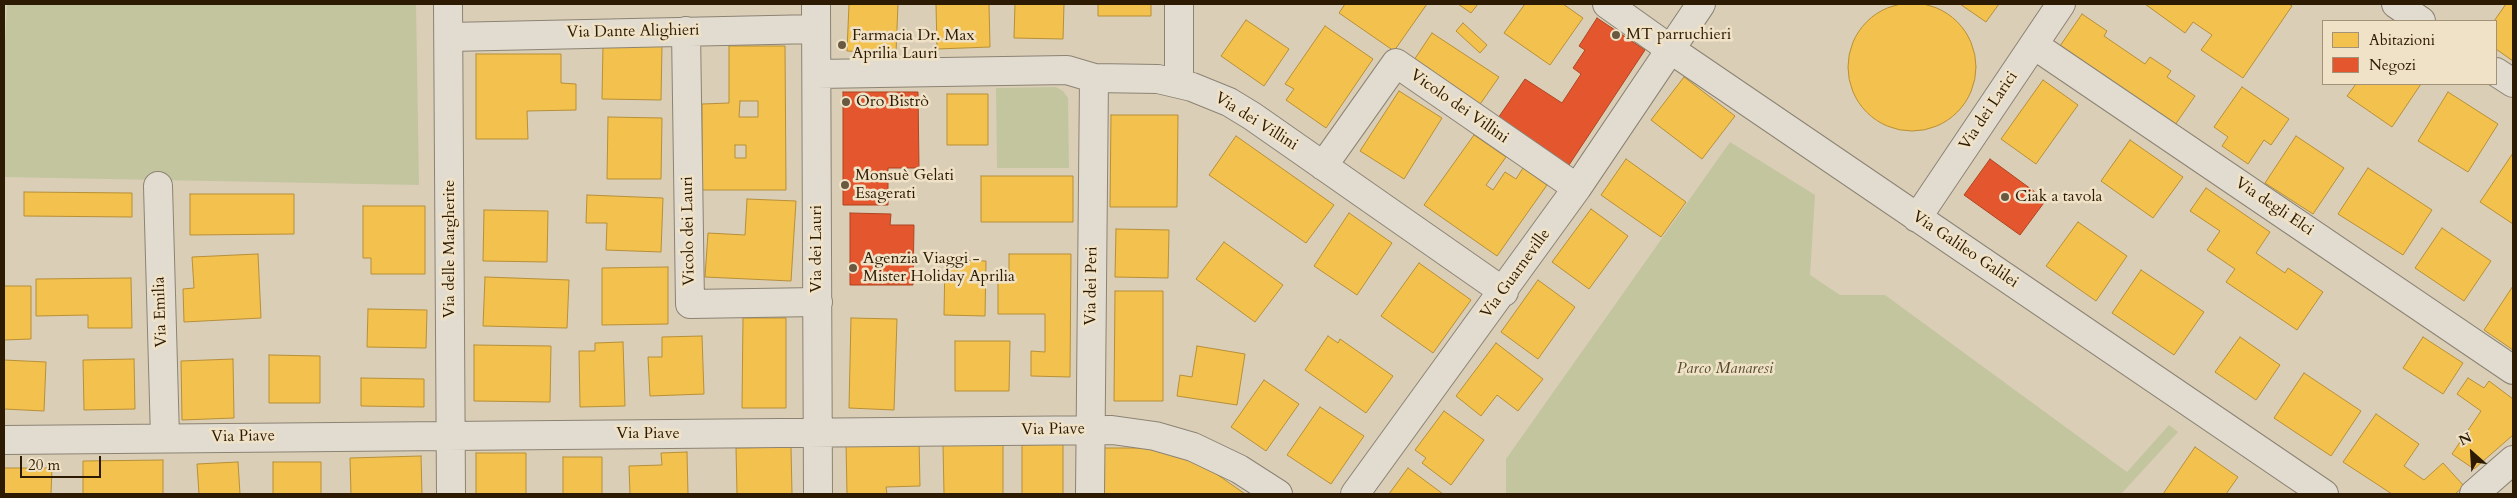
<!DOCTYPE html>
<meta charset="utf-8">
<style>
body{margin:0}
#map{position:relative;width:2517px;height:498px;overflow:hidden;background:#daceb7;font-family:Cardo,serif}
canvas{display:block}
.frame{position:absolute;inset:0;border:5px solid #2c1a02;pointer-events:none}
.legend{position:absolute;left:2322px;top:20px;width:175px;height:65px;box-sizing:border-box;background:#f0e2c7;border:1px solid #a29278;margin:0;padding:6px 9px;list-style:none;font-size:15px;color:#2c1a02}
.legend li{display:flex;align-items:center;gap:10px;height:25px}
.legend b{width:25px;border:1px solid #a29278}
.north{position:absolute;left:2447px;top:428px;width:50px;height:50px;-webkit-text-stroke:4px #f0e2c7;paint-order:stroke;rotate:334deg;font-size:14px;font-weight:700;line-height:20px;text-align:center;color:#2c1a02}
.north::after{content:'';display:block;margin:auto;width:18px;height:22px;background:#2c1a02;clip-path:polygon(50% 0,100% 100%,50% 72%,0 100%)}
.scale{position:absolute;left:20px;top:456px;width:81px;height:22px;box-sizing:border-box;border:2px solid #2c1a02;border-top:0;padding-left:6px;font-size:15px;line-height:18px;white-space:nowrap;color:#2c1a02;-webkit-text-stroke:4px #f0e2c7;paint-order:stroke}
</style>
<div id="map">
<canvas width="2517" height="498"></canvas>
<div class="frame"></div>
<ul class="legend">
<li><b style="height:14px;background:#f2c14e"></b>Abitazioni</li>
<li><b style="height:14px;background:#e4572e"></b>Negozi</li>
</ul>
<div class="north">N</div>
<div class="scale">20 m</div>
</div>
<script>
const context = document.querySelector('canvas').getContext('2d');
context.lineJoin = 'round';
function paint(path, color) {
  context.fillStyle = color;
  context.fill(path, 'evenodd');
}
function poly(rows) {
  const path = new Path2D();
  for (const r of rows) {
    if (r.length === 3) {
      path.moveTo(r[0] + r[2], r[1]);
      path.arc(r[0], r[1], r[2], 0, 2 * Math.PI);
      continue;
    }
    path.moveTo(r[0], r[1]);
    for (let i = 2; i < r.length; i += 2) path.lineTo(r[i], r[i + 1]);
  }
  return path;
}
function stroke(path, color, width, dash) {
  context.strokeStyle = color;
  context.lineWidth = width;
  context.lineCap = dash ? 'butt' : 'round';
  context.setLineDash(dash || []);
  context.stroke(path);
}
function label(font, color, halo, rows, align = 'center') {
  context.font = font + ' Cardo,serif';
  context.lineWidth = 5;
  context.setLineDash([]);
  context.textBaseline = 'middle';
  context.strokeStyle = halo;
  context.fillStyle = color;
  for (const [text, x, y, turn = 0] of rows) {
    context.save();
    context.translate(x, y);
    context.rotate((+turn || 0) * Math.PI / 180);
    context.textAlign = isNaN(turn) ? turn : align;
    if (halo) context.strokeText(text, 0, 0);
    context.fillText(text, 0, 0);
    context.restore();
  }
}
const green = poly([
 [7,4,416,4,419,185,4,177,4,63],
 [1056,87,1063,91,1068,98,1069,168,997,168,996,88],
 [1730,142,1815,195,1810,275,1840,295,1885,295,2127,472,2169,425,2178,432,2121,494,1506,494,1506,459]
]);
const homes = poly([
 [1912,67,64],
 [849,4,898,4,896,53,847,51,849,4],
 [936,4,989,4,990,47,937,49,936,4],
 [1015,4,1064,4,1063,39,1014,38,1015,4],
 [1098,4,1151,4,1151,16,1098,16,1098,4],
 [1345,4,1427,4,1394,51,1339,13,1345,4],
 [1458,4,1478,4,1471,13,1458,4],
 [1525,4,1563,4,1583,18,1550,65,1504,33,1525,4],
 [1960,4,1999,4,1986,22,1960,4],
 [2145,4,2289,4,2292,6,2243,78,2201,50,2212,35,2193,22,2185,33,2145,4],
 [2506,4,2513,4,2513,61,2496,49,2496,21,2494,21,2506,4],
 [2082,14,2107,31,2104,36,2145,64,2150,57,2171,71,2167,77,2195,96,2175,125,2060,46,2082,14],
 [1246,20,1289,49,1264,86,1221,56,1246,20],
 [1463,23,1487,45,1480,53,1456,31,1463,23],
 [1325,26,1373,59,1326,128,1286,100,1294,89,1285,84,1325,26],
 [1432,33,1499,77,1476,110,1410,66,1432,33],
 [603,45,662,46,661,100,602,99,603,45],
 [729,46,785,46,786,190,702,190,702,104,729,103,729,46],
 [740,101,758,101,758,117,739,117,740,101],
 [735,145,746,145,746,158,735,158,735,145],
 [476,54,561,54,561,83,576,84,576,110,527,111,528,139,476,139,476,54],
 [1684,77,1735,116,1702,159,1651,120,1684,77],
 [2043,80,2078,105,2036,164,2001,139,2043,80],
 [2356,84,2421,84,2392,127,2347,96,2356,84],
 [2242,87,2289,119,2271,145,2264,140,2248,164,2222,146,2228,137,2214,127,2242,87],
 [1399,91,1442,118,1404,179,1360,151,1399,91],
 [2448,92,2498,124,2468,172,2418,141,2448,92],
 [947,94,988,94,988,145,947,145,947,94],
 [1111,115,1178,115,1177,207,1110,207,1111,115],
 [608,117,662,118,661,179,607,179,608,117],
 [1474,135,1506,157,1486,185,1493,190,1505,172,1516,179,1523,168,1547,185,1497,256,1424,205,1474,135],
 [1236,136,1334,205,1306,243,1209,175,1236,136],
 [2296,136,2344,168,2313,214,2265,183,2296,136],
 [2130,140,2183,177,2153,218,2101,181,2130,140],
 [2513,153,2513,224,2480,202,2513,153],
 [1626,159,1686,202,1661,237,1601,195,1626,159],
 [2368,168,2432,210,2403,255,2338,214,2368,168],
 [981,176,1073,176,1073,222,981,222,981,176],
 [2206,188,2270,232,2256,253,2285,273,2288,268,2323,292,2297,330,2226,282,2235,269,2207,250,2220,231,2190,211,2206,188],
 [24,192,132,193,132,217,24,216,24,192],
 [190,194,294,194,294,234,190,235,190,194],
 [587,195,663,198,661,252,606,250,607,223,586,223,587,195],
 [747,199,796,201,791,281,705,277,708,233,745,235,747,199],
 [363,206,425,206,425,274,371,274,371,258,363,258,363,206],
 [1591,209,1628,236,1589,289,1552,262,1591,209],
 [484,210,548,211,547,262,483,261,484,210],
 [1349,213,1392,243,1357,295,1314,266,1349,213],
 [2078,222,2127,256,2096,301,2046,266,2078,222],
 [2442,228,2491,261,2464,301,2415,268,2442,228],
 [1116,229,1169,230,1168,278,1115,277,1116,229],
 [1224,242,1283,285,1255,322,1196,279,1224,242],
 [258,254,261,318,184,322,183,289,194,288,192,257,258,254],
 [1009,254,1071,254,1070,377,1031,376,1031,351,1045,352,1045,314,998,314,998,277,1009,277,1009,254],
 [945,260,986,261,985,316,944,315,945,260],
 [1419,263,1471,300,1433,353,1381,316,1419,263],
 [668,267,668,324,602,325,602,268,668,267],
 [2141,270,2204,312,2174,355,2112,313,2141,270],
 [485,277,569,280,567,328,483,326,485,277],
 [131,278,132,328,88,328,88,315,36,316,36,279,131,278],
 [1538,280,1575,307,1538,359,1501,332,1538,280],
 [4,286,31,286,31,339,4,340,4,286],
 [2513,286,2513,350,2484,330,2513,286],
 [1115,291,1163,291,1163,401,1114,401,1115,291],
 [368,309,427,310,426,348,367,347,368,309],
 [743,318,786,318,786,408,742,408,743,318],
 [851,318,897,319,894,410,849,408,851,318],
 [702,336,704,394,650,396,648,357,662,357,662,337,702,336],
 [1328,336,1338,343,1340,339,1393,376,1366,413,1305,370,1328,336],
 [2240,337,2280,365,2256,400,2215,372,2240,337],
 [2423,337,2463,363,2443,394,2403,368,2423,337],
 [955,341,1010,341,1009,391,955,391,955,341],
 [623,342,625,406,580,407,579,351,595,351,595,343,623,342],
 [1496,343,1543,379,1518,411,1497,395,1481,416,1456,396,1496,343],
 [474,345,551,346,550,402,474,401,474,345],
 [1197,346,1245,354,1237,405,1177,396,1180,375,1192,377,1197,346],
 [269,355,320,356,320,403,269,403,269,355],
 [134,359,135,409,84,410,83,360,134,359],
 [233,359,234,418,182,420,181,361,233,359],
 [4,360,46,362,44,411,4,409,4,360],
 [2304,373,2361,411,2331,456,2274,418,2304,373],
 [361,378,424,379,424,407,361,406,361,378],
 [2468,378,2484,388,2489,381,2513,399,2513,435,2474,469,2452,454,2481,411,2457,394,2468,378],
 [1264,380,1299,404,1266,451,1231,427,1264,380],
 [1320,407,1364,436,1331,484,1287,455,1320,407],
 [1444,411,1484,440,1451,485,1422,463,1426,458,1415,450,1444,411],
 [2376,414,2419,444,2404,466,2424,480,2443,463,2464,486,2455,494,2392,494,2343,462,2376,414],
 [919,441,920,486,886,487,887,494,847,494,846,442,919,441],
 [943,444,1003,444,1003,494,944,494,943,444],
 [1063,444,1063,494,1022,494,1022,445,1063,444],
 [791,447,792,494,737,494,736,448,791,447],
 [2195,447,2238,477,2226,494,2163,494,2195,447],
 [1103,448,1169,448,1188,454,1245,494,1103,494,1103,448],
 [687,452,688,494,630,494,629,466,662,465,661,453,687,452],
 [476,453,526,453,526,494,476,494,476,453],
 [421,456,422,494,351,494,350,458,421,456],
 [563,457,602,457,602,494,563,494,563,457],
 [163,460,163,494,83,494,83,461,163,460],
 [238,462,240,494,199,494,197,464,238,462],
 [273,462,321,462,321,494,273,494,273,462],
 [4,468,52,468,51,494,4,494,4,468],
 [1408,468,1443,494,1389,494,1408,468]
]);
const shops = poly([
 [1597,18,1645,50,1569,165,1498,118,1525,79,1562,103,1581,74,1573,68,1585,50,1579,46,1597,18],
 [843,92,918,92,919,168,888,168,888,205,843,205,843,92],
 [1990,159,2046,200,2020,235,1964,195,1990,159],
 [850,213,891,214,890,225,914,225,913,285,850,285,850,213]
]);
const minor = poly([
 [448,4,451,494],
 [816,4,818,494],
 [1607,4,1670,49,2324,494],
 [2396,4,2421,21],
 [686,31,690,304,818,302],
 [449,37,816,29],
 [2034,45,2513,370],
 [2496,72,2513,83],
 [817,74,1067,70,1094,78,1158,79,1192,87,1229,102,1252,116,1504,292],
 [1179,83,1179,4],
 [1323,166,1396,63,1577,188],
 [158,186,165,438],
 [1917,218,2061,4],
 [4,440,1112,430,1155,436,1193,447,1239,469,1278,494],
 [1090,494,1094,78],
 [1355,494,1577,188,1701,4],
 [2474,494,2513,460]
]);
const markers = [
 [1616,35,5,"#695941"],
 [842,45,5,"#695941"],
 [846,102,5,"#695941"],
 [845,185,5,"#695941"],
 [2005,197,5,"#695941"],
 [853,268,5,"#695941"]
];
const streetNames = [
 ["Via Dante Alighieri",633,32,-1],
 ["Vicolo dei Villini",1459,107,35],
 ["Via dei Larici",1989,111,-56],
 ["Via dei Villini",1256,122,32],
 ["Via degli Elci",2274,207,34],
 ["Vicolo dei Lauri",689,231,-91],
 ["Via delle Margherite",450,249,-90],
 ["Via dei Lauri",817,249,-90],
 ["Via Galileo Galilei",1965,250,34],
 ["Via Guarneville",1516,274,-54],
 ["Via dei Peri",1092,286,-89],
 ["Via Emilia",161,312,-92],
 ["Via Piave",1053,430,-1],
 ["Via Piave",648,434],
 ["Via Piave",243,437,-1]
];
const poiNames = [
 ["MT parruchieri",1626,35],
 ["Farmacia Dr. Max",852,36],
 ["Aprilia Lauri",852,54],
 ["Oro Bistrò",856,102],
 ["Monsuè Gelati",855,176],
 ["Esagerati",855,194],
 ["Ciak a tavola",2015,197],
 ["Agenzia Viaggi -",863,259],
 ["Mister Holiday Aprilia",863,277]
];
const parkNames = [
 ["Parco Manaresi",1725,369]
];
paint(green, '#c3c59f');
paint(homes, '#f2c14e');
stroke(homes, '#b78f37', 1);
paint(shops, '#e4572e');
stroke(shops, '#ad4521', 1);
stroke(minor, '#8c8373', 30);
stroke(minor, '#e2dcd0', 28);
for (const [x, y, r, color] of markers) {
  const dot = new Path2D();
  dot.arc(x, y, r, 0, 2 * Math.PI);
  context.fillStyle = color;
  context.fill(dot);
  stroke(dot, '#f0e2c7', 2);
}
label('16px', '#2c1a02', '#f0e2c7', streetNames);
label('16px', '#2c1a02', '#f0e2c7', poiNames, 'left');
label('italic 16px', '#544b2b', '#f0e2c7', parkNames);
</script>
